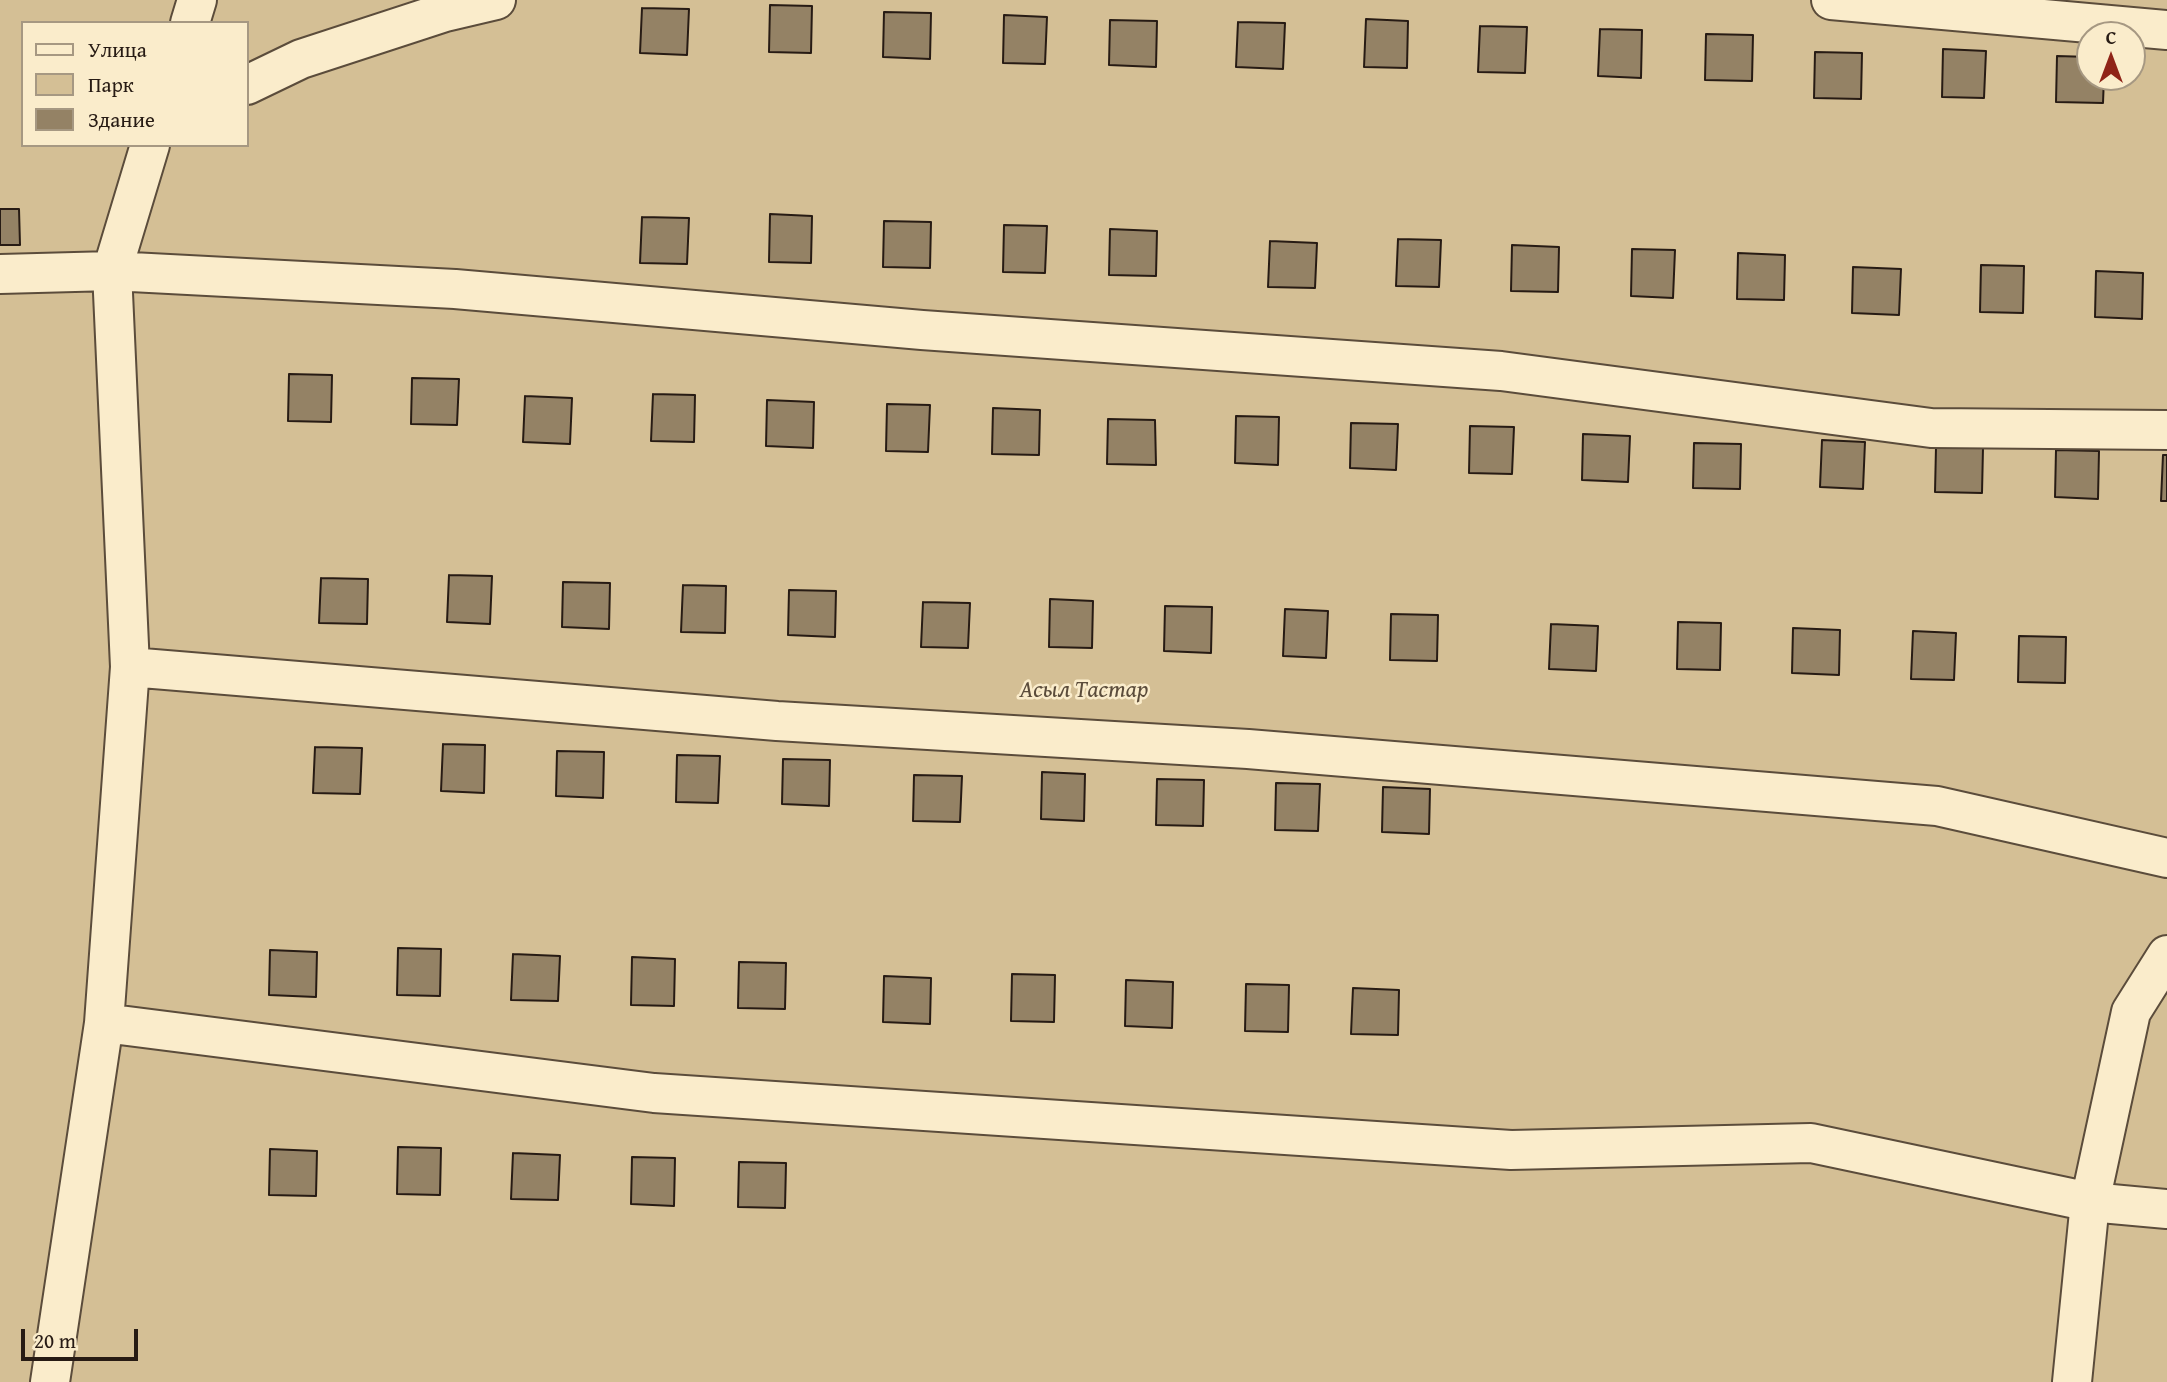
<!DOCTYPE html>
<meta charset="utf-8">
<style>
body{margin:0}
#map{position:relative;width:2167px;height:1382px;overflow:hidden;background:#f8e1af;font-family:"Gentium Book Plus",serif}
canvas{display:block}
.legend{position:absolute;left:21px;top:21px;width:228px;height:126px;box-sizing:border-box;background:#faeccb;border:2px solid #a69882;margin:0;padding:9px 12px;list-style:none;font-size:21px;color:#271b14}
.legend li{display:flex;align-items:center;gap:14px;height:35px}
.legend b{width:35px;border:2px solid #a69882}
.north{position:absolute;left:2076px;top:21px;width:70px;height:70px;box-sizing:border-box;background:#faeccb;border:2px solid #a69882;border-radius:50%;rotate:0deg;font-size:19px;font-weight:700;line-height:28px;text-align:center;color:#271b14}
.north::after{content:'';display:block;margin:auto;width:24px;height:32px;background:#8f2418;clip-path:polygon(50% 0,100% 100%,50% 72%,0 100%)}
.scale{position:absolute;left:21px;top:1329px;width:117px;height:32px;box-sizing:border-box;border:4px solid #271b14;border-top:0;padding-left:9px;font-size:21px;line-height:24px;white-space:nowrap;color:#271b14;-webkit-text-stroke:5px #faeccb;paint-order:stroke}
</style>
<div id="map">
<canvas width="2167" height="1382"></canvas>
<ul class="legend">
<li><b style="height:9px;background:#faeccb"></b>Улица</li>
<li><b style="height:19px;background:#d4bf95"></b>Парк</li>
<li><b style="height:19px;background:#948265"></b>Здание</li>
</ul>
<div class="north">С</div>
<div class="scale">20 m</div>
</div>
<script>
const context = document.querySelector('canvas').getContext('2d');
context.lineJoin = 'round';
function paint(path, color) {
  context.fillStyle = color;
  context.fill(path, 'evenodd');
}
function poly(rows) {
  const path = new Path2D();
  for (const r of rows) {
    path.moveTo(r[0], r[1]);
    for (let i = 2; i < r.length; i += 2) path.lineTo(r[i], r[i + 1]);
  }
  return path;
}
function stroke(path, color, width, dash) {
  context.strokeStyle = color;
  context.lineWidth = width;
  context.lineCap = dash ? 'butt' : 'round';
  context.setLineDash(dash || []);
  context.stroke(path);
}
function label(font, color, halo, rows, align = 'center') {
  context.font = font + ' "Gentium Book Plus",serif';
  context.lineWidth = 5;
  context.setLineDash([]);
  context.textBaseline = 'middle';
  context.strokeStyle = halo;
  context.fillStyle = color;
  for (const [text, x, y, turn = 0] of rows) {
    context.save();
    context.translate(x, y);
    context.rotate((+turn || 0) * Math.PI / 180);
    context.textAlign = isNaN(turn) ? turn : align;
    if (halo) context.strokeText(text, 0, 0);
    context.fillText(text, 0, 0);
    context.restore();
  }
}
const green = poly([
 [0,0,2167,0,2167,1382,0,1382],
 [23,23,247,23,247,145,23,145],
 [2090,35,2132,35,2132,77,2090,77]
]);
const building = poly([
 [770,5,812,6,811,53,769,52,770,5],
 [642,8,689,9,687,55,640,53,642,8],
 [884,12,931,13,930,59,883,57,884,12],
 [1004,15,1047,17,1045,64,1003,63,1004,15],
 [1366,19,1408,21,1407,68,1364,67,1366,19],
 [1110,20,1157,21,1156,67,1109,65,1110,20],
 [1238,22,1285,23,1283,69,1236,67,1238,22],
 [1480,26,1527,27,1525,73,1478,72,1480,26],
 [1600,29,1642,30,1641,78,1598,76,1600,29],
 [1706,34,1753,35,1752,81,1705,80,1706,34],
 [1943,49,1986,51,1984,98,1942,97,1943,49],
 [1815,52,1862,53,1861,99,1814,98,1815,52],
 [2057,56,2090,57,2090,77,2104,77,2103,103,2056,102,2057,56],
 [0,209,19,209,20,245,0,245,0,209],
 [770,214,812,216,811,263,769,262,770,214],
 [642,217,689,218,687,264,640,263,642,217],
 [884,221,931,222,930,268,883,267,884,221],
 [1004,225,1047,226,1045,273,1003,272,1004,225],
 [1110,229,1157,231,1156,276,1109,275,1110,229],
 [1398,239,1441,240,1439,287,1396,286,1398,239],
 [1270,241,1317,243,1315,288,1268,287,1270,241],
 [1512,245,1559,247,1558,292,1511,291,1512,245],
 [1632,249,1675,250,1673,298,1631,296,1632,249],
 [1738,253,1785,255,1784,300,1737,299,1738,253],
 [1981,265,2024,266,2023,313,1980,312,1981,265],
 [1853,267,1901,269,1899,315,1852,313,1853,267],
 [2096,271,2143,273,2142,319,2095,317,2096,271],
 [289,374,332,375,331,422,288,421,289,374],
 [412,378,459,379,457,425,411,424,412,378],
 [653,394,695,395,694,442,651,441,653,394],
 [525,396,572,398,570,444,523,442,525,396],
 [767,400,814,402,813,448,766,446,767,400],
 [887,404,930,405,928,452,886,451,887,404],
 [993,408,1040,410,1039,455,992,454,993,408],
 [1236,416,1279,417,1278,465,1235,463,1236,416],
 [1108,419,1155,420,1156,465,1107,464,1108,419],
 [1351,423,1398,424,1396,470,1350,468,1351,423],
 [1470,426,1514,427,1512,474,1469,473,1470,426],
 [1583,434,1630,436,1628,482,1582,480,1583,434],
 [1822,440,1865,442,1863,489,1820,487,1822,440],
 [1694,443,1741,444,1740,489,1693,488,1694,443],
 [1936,447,1983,448,1982,493,1935,492,1936,447],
 [2056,450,2099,451,2098,499,2055,497,2056,450],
 [2163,455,2167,455,2167,501,2161,501,2163,455],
 [449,575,492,576,490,624,447,622,449,575],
 [321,578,368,579,367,624,319,623,321,578],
 [563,582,610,583,609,629,562,627,563,582],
 [683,585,726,586,725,633,681,632,683,585],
 [789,590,836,591,835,637,788,635,789,590],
 [1050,599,1093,601,1092,648,1049,647,1050,599],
 [923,602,970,603,968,648,921,647,923,602],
 [1165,606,1212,607,1211,653,1164,651,1165,606],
 [1285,609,1328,611,1326,658,1283,656,1285,609],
 [1391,614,1438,615,1437,661,1390,660,1391,614],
 [1678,622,1721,623,1720,670,1677,669,1678,622],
 [1551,624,1598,626,1596,671,1549,669,1551,624],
 [1793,628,1840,630,1839,675,1792,673,1793,628],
 [1913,631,1956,633,1954,680,1911,679,1913,631],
 [2019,636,2066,637,2065,683,2018,682,2019,636],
 [443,744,485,745,484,793,441,791,443,744],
 [315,747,362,748,360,794,313,793,315,747],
 [557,751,604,752,603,798,556,796,557,751],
 [677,755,720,756,718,803,676,802,677,755],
 [783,759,830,760,829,806,782,804,783,759],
 [1042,772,1085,774,1084,821,1041,819,1042,772],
 [914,775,962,776,960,822,913,821,914,775],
 [1157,779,1204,780,1203,826,1156,825,1157,779],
 [1276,783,1320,784,1318,831,1275,830,1276,783],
 [1383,787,1430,789,1429,834,1382,832,1383,787],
 [398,948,441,949,440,996,397,995,398,948],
 [270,950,317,952,316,997,269,995,270,950],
 [513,954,560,956,558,1001,511,1000,513,954],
 [632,957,675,959,674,1006,631,1005,632,957],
 [739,962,786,963,785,1009,738,1008,739,962],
 [1012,974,1055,975,1054,1022,1011,1021,1012,974],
 [884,976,931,978,930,1024,883,1022,884,976],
 [1126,980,1173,982,1172,1028,1125,1026,1126,980],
 [1246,984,1289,985,1288,1032,1245,1031,1246,984],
 [1353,988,1399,990,1398,1035,1351,1034,1353,988],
 [398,1147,441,1148,440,1195,397,1194,398,1147],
 [270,1149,317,1151,316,1196,269,1195,270,1149],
 [513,1153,560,1155,558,1200,511,1199,513,1153],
 [632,1157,675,1158,674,1206,631,1204,632,1157],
 [739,1162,786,1163,785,1208,738,1207,739,1162]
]);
const street = poly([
 [1831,0,2167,30],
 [190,23,197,0],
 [247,85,301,59,445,12,496,0],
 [0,274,112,271,455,289,922,330,1501,371,1931,428,2167,430],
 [130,667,777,721,1248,749,1937,806,2167,858],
 [104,1023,654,1093,1511,1150,1811,1143,2090,1202,2167,1209],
 [50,1382,104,1023,130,667,112,271,150,145],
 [2072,1382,2090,1202,2131,1012,2167,955]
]);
const parkNames = [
 ["Асыл Тастар",1084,691]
];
paint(green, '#d4bf95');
paint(building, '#948265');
stroke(building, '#271b14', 2);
stroke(street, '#5b4c3b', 42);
stroke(street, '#faeccb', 38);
label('italic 24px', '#5b4c3b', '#faeccb', parkNames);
</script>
